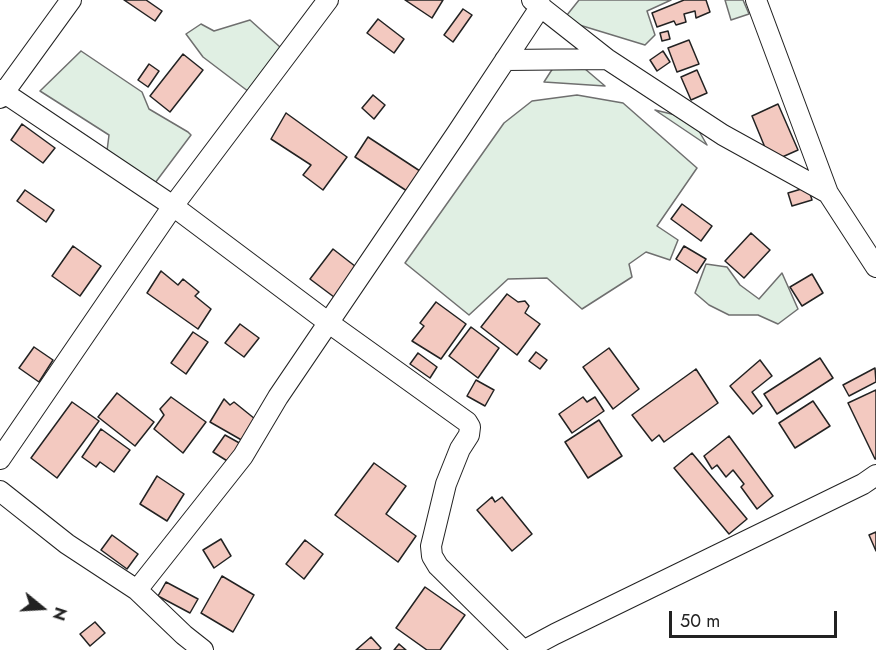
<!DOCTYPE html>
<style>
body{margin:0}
#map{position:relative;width:876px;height:650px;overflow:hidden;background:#fff;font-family:Jost,sans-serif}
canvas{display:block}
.north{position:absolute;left:12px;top:578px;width:60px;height:60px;-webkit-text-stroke:4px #fff;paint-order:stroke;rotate:108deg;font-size:16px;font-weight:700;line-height:24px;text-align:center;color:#222}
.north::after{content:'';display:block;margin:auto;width:21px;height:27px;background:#222;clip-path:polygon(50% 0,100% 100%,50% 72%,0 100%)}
.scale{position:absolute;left:669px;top:611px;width:168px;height:27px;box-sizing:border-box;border:3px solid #222;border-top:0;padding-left:8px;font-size:18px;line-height:21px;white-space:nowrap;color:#222;-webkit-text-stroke:4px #fff;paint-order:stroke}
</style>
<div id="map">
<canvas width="876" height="650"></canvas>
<div class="north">N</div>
<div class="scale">50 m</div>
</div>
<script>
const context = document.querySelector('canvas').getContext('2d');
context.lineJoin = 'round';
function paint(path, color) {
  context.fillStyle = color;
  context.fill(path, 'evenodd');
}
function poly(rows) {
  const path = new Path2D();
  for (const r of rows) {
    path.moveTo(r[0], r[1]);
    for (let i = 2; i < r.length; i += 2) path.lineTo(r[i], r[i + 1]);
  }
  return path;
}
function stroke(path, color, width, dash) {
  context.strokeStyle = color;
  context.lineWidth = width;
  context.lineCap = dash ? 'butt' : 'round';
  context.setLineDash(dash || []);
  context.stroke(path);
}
const green = poly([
 [579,0,671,0,647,11,655,35,645,45,563,20,579,0],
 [725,0,743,0,749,14,731,20,725,0],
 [250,20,290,56,257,98,203,57,186,34,201,24,214,31,250,20],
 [81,51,142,92,149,109,188,132,191,135,155,183,107,151,109,135,40,91,81,51],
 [564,51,605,86,544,82,564,51],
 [577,95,623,103,697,168,657,226,678,240,670,260,646,252,629,264,632,277,582,309,547,278,508,279,469,315,405,263,504,123,532,101,577,95],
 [655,110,692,119,707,145,655,110],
 [706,264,727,267,740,285,759,299,782,273,798,309,778,324,758,315,729,315,709,305,695,293,706,264]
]);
const building = poly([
 [124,0,146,0,162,11,155,21,124,0],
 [405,0,443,0,432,18,405,0],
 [684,0,706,0,710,12,696,18,695,11,684,14,686,22,676,25,674,21,657,27,652,13,684,0],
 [463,9,472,15,453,42,444,35,463,9],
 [378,19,404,39,394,53,367,33,378,19],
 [668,31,670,39,662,41,660,33,668,31],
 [689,40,699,64,677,72,668,48,689,40],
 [663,51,670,62,657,71,650,60,663,51],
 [183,54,203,70,170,112,150,96,183,54],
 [149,64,159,71,148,87,138,80,149,64],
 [697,70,707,93,691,100,681,77,697,70],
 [373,95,385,105,374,119,362,108,373,95],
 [778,104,798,150,771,162,752,116,778,104],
 [286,113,347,157,323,190,303,175,311,165,271,139,286,113],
 [22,124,55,148,43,163,11,140,22,124],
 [368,137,423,173,410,193,355,157,368,137],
 [808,187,812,200,792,206,788,193,808,187],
 [25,190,54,210,46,222,17,201,25,190],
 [682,204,712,226,701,241,671,219,682,204],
 [751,233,770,250,744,278,725,261,751,233],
 [73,246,101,266,80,296,52,276,73,246],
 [684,246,706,259,697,273,676,259,684,246],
 [333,249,360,270,338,300,310,279,333,249],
 [161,271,178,285,183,279,199,292,195,296,211,309,198,329,147,293,161,271],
 [812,274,823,293,802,306,790,287,812,274],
 [507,294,518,302,525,301,529,306,525,313,540,324,517,355,481,327,507,294],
 [436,302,466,324,441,359,412,341,424,326,420,323,436,302],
 [240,324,259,338,244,357,225,343,240,324],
 [471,327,499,348,478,378,449,356,471,327],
 [193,332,208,342,186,374,171,363,193,332],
 [34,347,53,360,39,382,19,368,34,347],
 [609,348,639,389,613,409,583,367,609,348],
 [536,352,547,360,540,369,529,361,536,352],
 [418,353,437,367,430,378,410,364,418,353],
 [820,358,833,378,777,414,764,394,820,358],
 [760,360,772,376,752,392,762,406,753,414,730,386,760,360],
 [875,368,876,382,849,396,843,385,875,368],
 [696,369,718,403,664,442,659,435,652,441,632,415,696,369],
 [476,380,494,390,485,406,467,396,476,380],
 [876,390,876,459,875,459,848,403,876,390],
 [117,393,154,422,135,446,98,417,117,393],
 [171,397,206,422,183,453,154,429,164,415,160,409,171,397],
 [583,397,587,402,595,397,604,411,572,433,559,414,583,397],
 [224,399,230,405,234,402,260,423,245,442,210,422,224,399],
 [813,401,830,426,795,448,779,423,813,401],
 [72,402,99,421,57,478,31,458,72,402],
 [599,420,622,456,588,478,565,442,599,420],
 [101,429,130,450,114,472,100,462,96,467,82,457,101,429],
 [225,435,243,445,232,464,213,452,225,435],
 [729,436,773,496,757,509,741,487,744,484,733,470,726,477,717,465,712,469,704,456,729,436],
 [692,453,747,519,729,534,674,468,692,453],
 [374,463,406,486,386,514,416,536,398,562,335,515,374,463],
 [157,476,184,494,167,521,140,504,157,476],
 [492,497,495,502,502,497,532,534,512,551,477,510,492,497],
 [876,532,876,551,869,535,876,532],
 [112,535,138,554,127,569,101,550,112,535],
 [221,539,231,556,214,568,203,550,221,539],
 [305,540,323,554,304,579,286,564,305,540],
 [222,576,254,595,233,632,201,613,222,576],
 [166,582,198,599,190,613,158,596,166,582],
 [425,587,465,615,440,650,427,650,396,628,425,587],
 [95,622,105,633,90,646,80,634,95,622],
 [371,637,381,648,379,650,356,650,371,637],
 [399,644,406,650,394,650,399,644]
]);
const minor = poly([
 [532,0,607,59,723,135,828,193],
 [756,0,828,193,876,267],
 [505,60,607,59],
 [0,90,173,206,329,323,467,422,470,427,469,435,460,449,446,484,431,546,432,556,438,566,523,650],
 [0,98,71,0],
 [0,459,173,206,328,0],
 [0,491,67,544,137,590,184,635,203,650],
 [137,590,243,456,278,397,457,133,541,6],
 [525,650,555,634,863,484,876,475]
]);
paint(green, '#e0efe3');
stroke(green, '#6f6f6f', 1.5);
paint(building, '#f3c9c0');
stroke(building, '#222', 1.5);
stroke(minor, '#222', 22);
stroke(minor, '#fff', 20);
</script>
